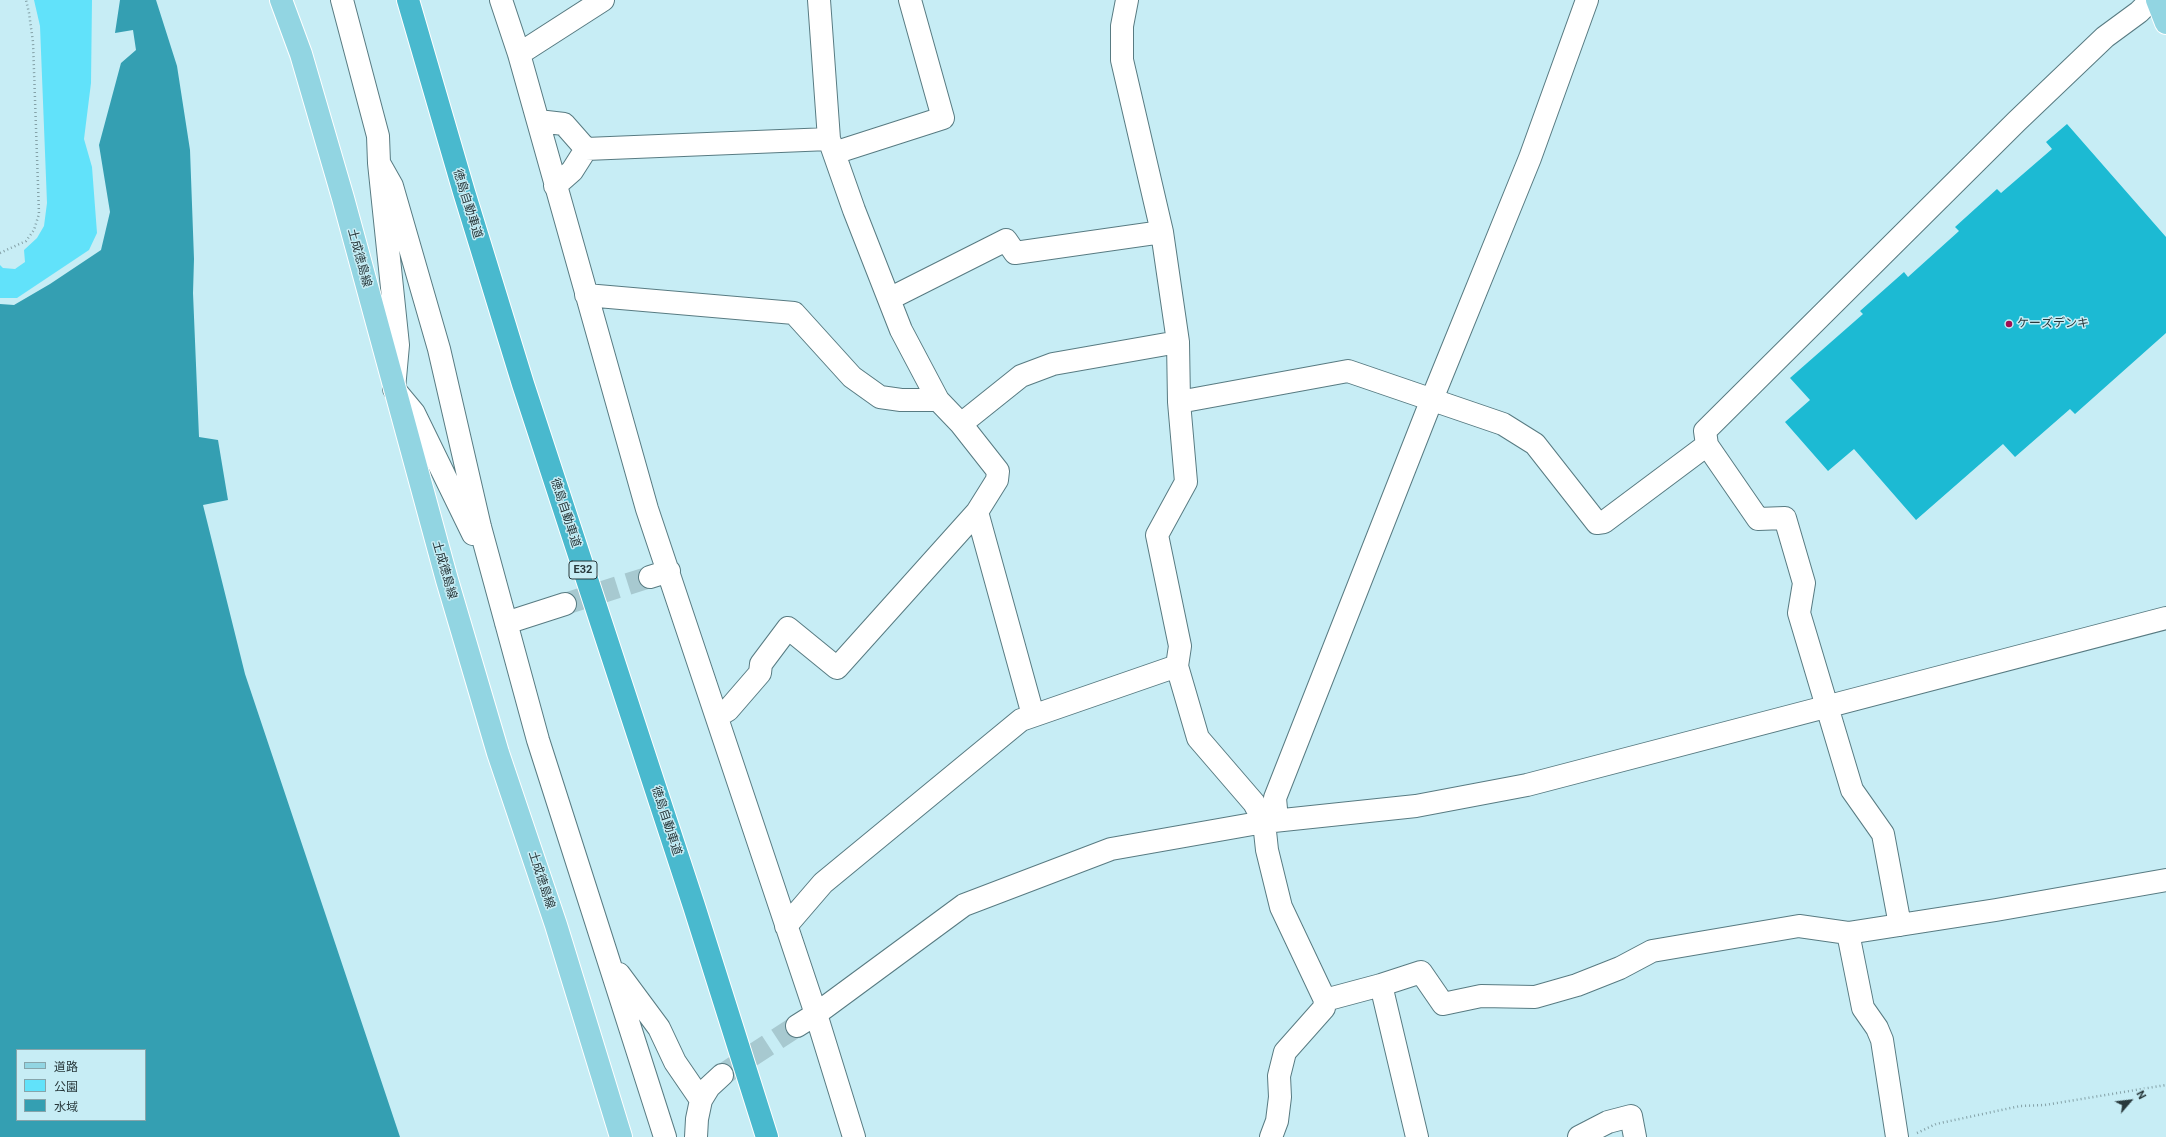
<!DOCTYPE html>
<meta charset="utf-8">
<style>
body{margin:0}
#map{position:relative;width:2166px;height:1137px;overflow:hidden;background:#c7edf5;font-family:Roboto,"Noto Sans JP",sans-serif}
canvas{display:block}
.legend{position:absolute;left:16px;top:1049px;width:130px;height:72px;box-sizing:border-box;background:#c7edf5;border:1px solid #87a5ab;margin:0;padding:5px 7px;list-style:none;font-size:12px;color:#28383b}
.legend li{display:flex;align-items:center;gap:8px;height:20px}
.legend b{width:20px;border:1px solid #87a5ab}
.north{position:absolute;left:2110px;top:1081px;width:40px;height:40px;-webkit-text-stroke:3px #c7edf5;paint-order:stroke;rotate:62deg;font-size:11px;font-weight:700;line-height:16px;text-align:center;color:#28383b}
.north::after{content:'';display:block;margin:auto;width:14px;height:18px;background:#28383b;clip-path:polygon(50% 0,100% 100%,50% 72%,0 100%)}
</style>
<div id="map">
<canvas width="2166" height="1137"></canvas>
<ul class="legend">
<li><b style="height:5px;background:#92d5e2"></b>道路</li>
<li><b style="height:11px;background:#61e2fa"></b>公園</li>
<li><b style="height:11px;background:#349fb2"></b>水域</li>
</ul>
<div class="north">N</div>
</div>
<script>
const context = document.querySelector('canvas').getContext('2d');
context.lineJoin = 'round';
function paint(path, color) {
  context.fillStyle = color;
  context.fill(path, 'evenodd');
}
function poly(rows) {
  const path = new Path2D();
  for (const r of rows) {
    path.moveTo(r[0], r[1]);
    for (let i = 2; i < r.length; i += 2) path.lineTo(r[i], r[i + 1]);
  }
  return path;
}
function stroke(path, color, width, dash) {
  context.strokeStyle = color;
  context.lineWidth = width;
  context.lineCap = dash ? 'butt' : 'round';
  context.setLineDash(dash || []);
  context.stroke(path);
}
function label(font, color, halo, rows, align = 'center') {
  context.font = font + ' Roboto,"Noto Sans JP",sans-serif';
  context.lineWidth = 3;
  context.setLineDash([]);
  context.textBaseline = 'middle';
  context.strokeStyle = halo;
  context.fillStyle = color;
  for (const [text, x, y, turn = 0] of rows) {
    context.save();
    context.translate(x, y);
    context.rotate((+turn || 0) * Math.PI / 180);
    context.textAlign = isNaN(turn) ? turn : align;
    if (halo) context.strokeText(text, 0, 0);
    context.fillText(text, 0, 0);
    context.restore();
  }
}
const green = poly([
 [34,0,92,0,91,83,84,139,92,167,97,233,89,250,17,298,0,298,0,265,3,268,15,269,25,262,24,250,37,238,44,226,47,203,40,26]
]);
const water = poly([
 [120,0,156,0,177,66,190,150,194,259,193,293,199,437,218,440,228,500,203,505,245,674,400,1137,0,1137,0,304,14,305,50,284,101,250,110,212,99,145,121,63,136,50,133,30,115,33],
 [17,1050,145,1050,145,1120,17,1120]
]);
const building = poly([
 [2067,124,2166,237,2166,333,2075,414,2070,409,2015,457,2003,444,1916,520,1854,449,1828,471,1785,422,1810,400,1790,378,1863,314,1860,311,1904,272,1908,277,1959,231,1955,227,1997,189,2001,193,2052,149,2046,142]
]);
const minorTunnel = poly([
 [565,604,650,577],
 [722,1075,797,1026]
]);
const path = poly([
 [0,253,26,241,34,230,39,214,33,42,29,13,26,0],
 [1917,1133,1936,1124,2020,1106,2045,1105,2166,1085]
]);
const minor = poly([
 [342,0,378,136,379,163,398,345,394,389,414,413,473,534],
 [501,0,519,54,647,509,816,1014,854,1137],
 [1127,0,1122,26,1122,60,1162,232,1178,342,1179,402,1186,482,1157,535,1180,646,1177,666,1198,738,1254,803,1264,822,1267,850,1281,907,1325,1000,1324,1008,1285,1052,1279,1076,1280,1097,1277,1121,1271,1137],
 [519,54,603,0],
 [538,121,564,124,586,149,829,139],
 [834,153,943,118,910,0],
 [379,163,392,186,439,349,480,527,538,740,665,1137],
 [555,186,572,171,586,149],
 [586,295,794,313,852,377,880,397,901,400,938,400],
 [889,299,1006,240,1015,253,1162,232],
 [1179,402,1348,371,1503,424,1535,444,1597,523,1604,522,1707,445],
 [961,424,1021,376,1053,364,1178,342],
 [977,512,1033,715],
 [650,577,669,571],
 [506,623,565,604],
 [718,716,728,710,760,673,761,664,788,628,837,668,977,512,997,480,998,471,961,424,938,400,901,330,854,210,829,139,819,0],
 [1277,820,1275,798,1432,399,1530,158,1587,0],
 [1900,925,1883,834,1852,790,1799,613,1804,583,1785,518,1758,519,1707,445,1705,431,2017,121,2105,37,2139,12,2151,0],
 [786,926,823,883,1021,720,1177,666],
 [1848,933,1863,1008,1877,1028,1882,1040,1897,1137],
 [619,974,659,1028,675,1062,701,1100],
 [1381,985,1417,1137],
 [1325,1000,1381,985,1421,972,1443,1004,1481,996,1535,997,1577,985,1620,968,1652,951,1799,926,1848,933,1996,910,2166,880],
 [797,1026,816,1014,964,905,1111,849,1264,822,1416,806,1527,785,2166,618],
 [696,1137,697,1119,701,1100,709,1087,722,1075],
 [1579,1137,1608,1122,1631,1116,1635,1137]
]);
const major = poly([
 [281,0,301,54,343,198,447,580,498,753,556,925,621,1137],
 [2157,0,2166,23]
]);
const highway = poly([
 [408,0,464,192,523,384,694,906,767,1137]
]);
const markers = [
 [2009,324,4,"#a10d51"]
];
const shields = [
 [583,570,28]
];
const shieldNames = [
 ["E32",583,570]
];
const streetNames = [
 ["徳島自動車道",467,204,73],
 ["土成徳島線",359,258,75],
 ["徳島自動車道",565,513,72],
 ["土成徳島線",444,570,74],
 ["徳島自動車道",666,821,72],
 ["土成徳島線",541,880,72]
];
const poiNames = [
 ["ケーズデンキ",2017,324]
];
paint(green, '#61e2fa');
paint(water, '#349fb2');
paint(building, '#1cbad3');
stroke(minorTunnel, '#a7c9d0', 22, [22, 11]);
stroke(minor, '#587b82', 24);
stroke(major, '#fff', 24);
stroke(highway, '#fff', 24);
stroke(path, '#84a1a7', 2.5, [1, 3]);
stroke(minor, '#fff', 22);
stroke(major, '#92d5e2', 22);
stroke(highway, '#49b9ce', 22);
for (const [x, y, r, color] of markers) {
  const dot = new Path2D();
  dot.arc(x, y, r, 0, 2 * Math.PI);
  context.fillStyle = color;
  context.fill(dot);
  stroke(dot, '#c7edf5', 1.5);
}
for (const [x, y, w] of shields) {
  const box = new Path2D();
  box.roundRect(x - w / 2, y - 9, w, 18, 3);
  context.fillStyle = '#c7edf5';
  context.fill(box);
  stroke(box, '#28383b', 1);
}
label('bold 11px', '#28383b', null, shieldNames);
label('12px', '#28383b', '#c7edf5', streetNames);
label('12px', '#28383b', '#c7edf5', poiNames, 'left');
</script>
